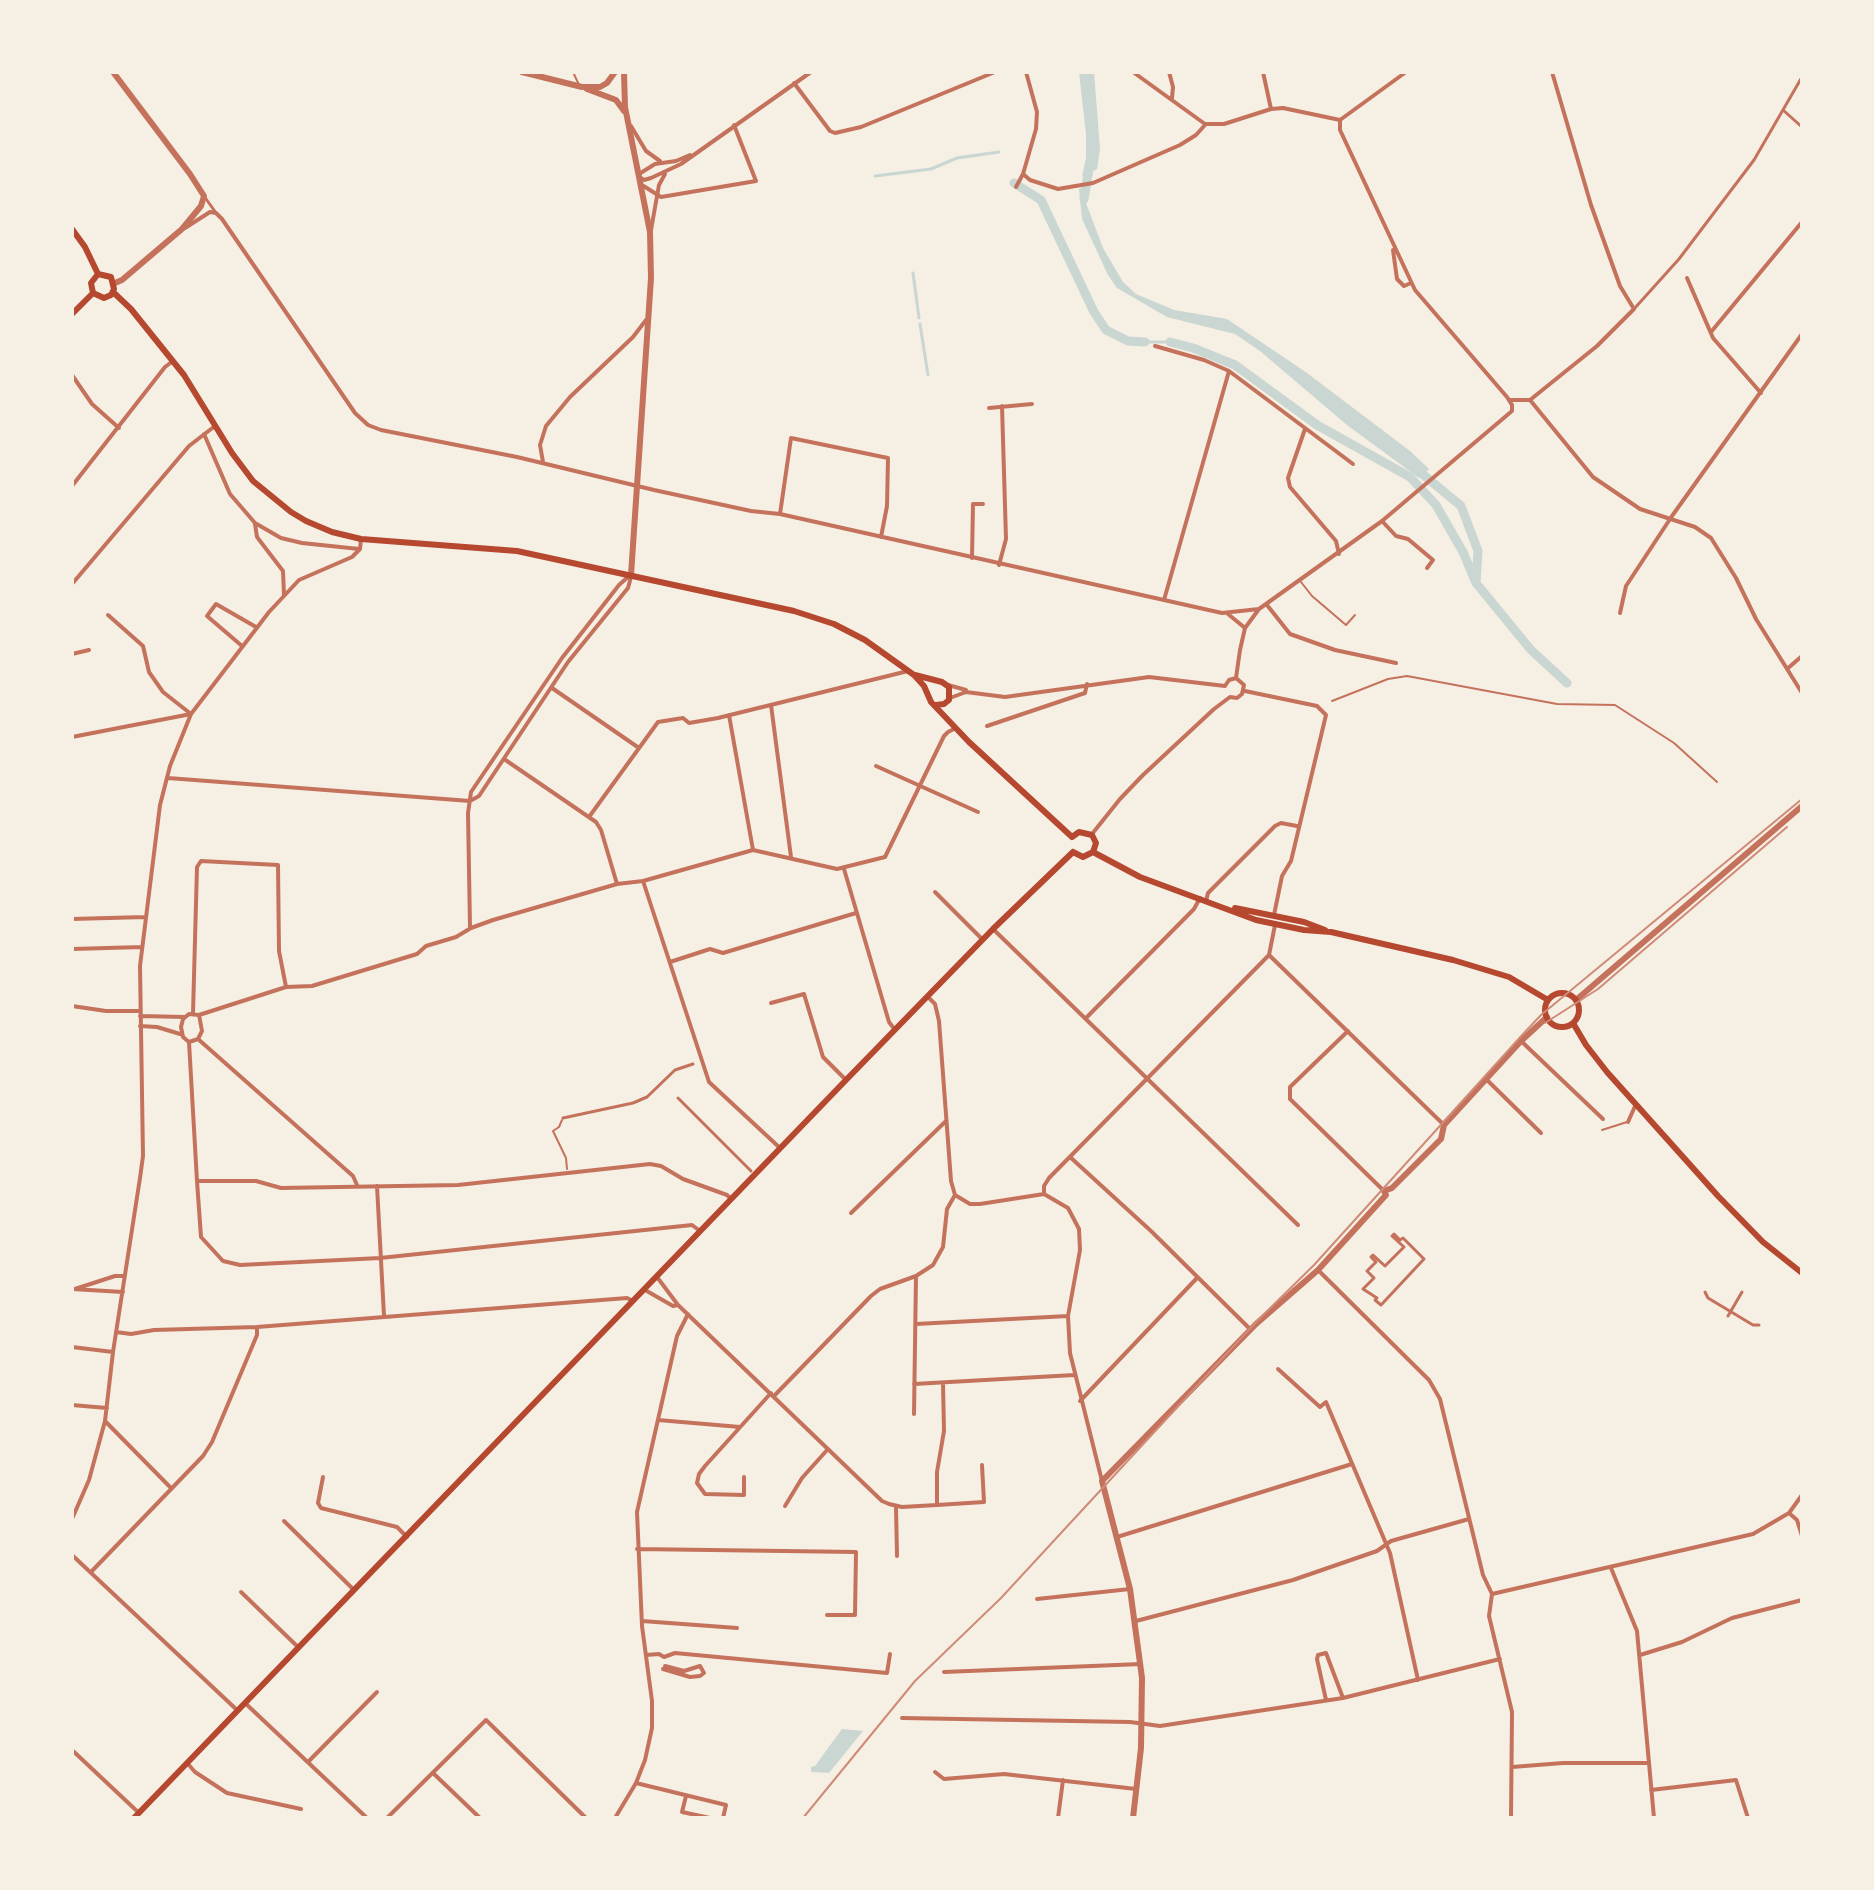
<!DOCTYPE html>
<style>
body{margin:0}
#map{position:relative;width:1874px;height:1890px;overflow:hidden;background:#f6efe4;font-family:"Roboto Condensed",sans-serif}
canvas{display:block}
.frame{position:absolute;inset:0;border:74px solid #f6efe4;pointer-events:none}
</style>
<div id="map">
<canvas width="1874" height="1890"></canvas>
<div class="frame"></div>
</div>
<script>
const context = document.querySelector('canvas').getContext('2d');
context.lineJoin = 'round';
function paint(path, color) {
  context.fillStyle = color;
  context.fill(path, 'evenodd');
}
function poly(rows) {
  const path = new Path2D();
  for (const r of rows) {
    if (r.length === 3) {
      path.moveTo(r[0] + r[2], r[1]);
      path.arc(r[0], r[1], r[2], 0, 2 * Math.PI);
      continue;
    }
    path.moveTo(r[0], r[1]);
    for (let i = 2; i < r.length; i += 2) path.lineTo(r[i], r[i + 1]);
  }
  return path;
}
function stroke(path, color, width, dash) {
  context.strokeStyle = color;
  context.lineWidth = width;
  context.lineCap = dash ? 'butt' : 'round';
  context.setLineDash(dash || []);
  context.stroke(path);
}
const water = poly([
 [1079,72,1094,72,1100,149,1097,169,1082,177,1086,158,1086,134],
 [1090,187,1086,203,1103,248,1123,282,1136,294,1174,310,1227,319,1307,373,1410,451,1429,469,1419,478,1347,425,1260,351,1235,334,1167,317,1117,288,1108,275,1082,219,1079,189],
 [842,1729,863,1731,829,1773,811,1772,811,1767,815,1766]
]);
const stream = poly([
 [875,176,931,169,957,158,999,152],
 [913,273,919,318],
 [920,324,928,375],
 [1145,342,1170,342]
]);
const canal = poly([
 [1014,183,1041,200,1094,312,1106,330,1128,341,1145,342],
 [1084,199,1090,163],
 [1170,342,1193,348,1235,365,1317,425,1410,477,1436,505,1463,552,1476,583,1531,650,1567,683],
 [1414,467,1461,506,1478,551,1476,583]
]);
const service = poly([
 [573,72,579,85],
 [1301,582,1312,596,1346,625,1355,615],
 [1332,701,1388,679,1407,676,1557,704,1615,705,1674,743,1717,782],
 [562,1120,559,1127,553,1131,566,1158,567,1169],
 [1602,1130,1627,1122]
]);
const pedestrian = poly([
 [1783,110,1802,127],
 [204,196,216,213],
 [1634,309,1679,259,1754,160,1802,77],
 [678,1098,751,1171],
 [563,1118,633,1103,647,1097,675,1070,693,1064],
 [1394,1234,1400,1240,1403,1238,1424,1259,1381,1305,1375,1300,1377,1298,1363,1289,1374,1278,1367,1271,1376,1262,1371,1257,1373,1255,1385,1266,1404,1247,1392,1236,1394,1234],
 [1705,1292,1708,1298,1753,1325,1759,1325],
 [1728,1316,1742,1292]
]);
const minor = poly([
 [1133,72,1205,124,1224,124,1271,109,1283,108,1340,120],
 [1169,72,1173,87,1172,98],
 [1263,72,1271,109],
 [794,83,830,131,835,133,861,127,995,72],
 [1340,120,1406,72],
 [631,126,646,151,660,161],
 [639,174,655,164,676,161,690,155],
 [1023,174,1030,180,1058,189,1093,183,1180,145,1196,135,1205,125],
 [640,177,644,180,651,178,681,164,811,72],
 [642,185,661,197,756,181,734,125],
 [1016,187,1023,174,1036,129,1037,112,1026,72],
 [185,228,210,212,216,213,222,219,355,413,368,425,381,430,517,457,654,490,751,511,780,514,1222,613,1259,609],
 [651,230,659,185,665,174],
 [1393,250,1397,279,1404,286,1411,283],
 [1687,278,1713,338,1761,393],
 [1711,332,1802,222],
 [1155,346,1204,360,1229,371,1353,464],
 [72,375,92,404,119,428],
 [1510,400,1530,400],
 [1530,400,1593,477,1640,509,1695,527,1711,538,1736,578,1756,619,1802,693],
 [1530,400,1597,346,1634,309,1620,286,1591,205,1552,72],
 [989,408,1032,404],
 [1305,429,1288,478,1290,487,1336,541,1339,554],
 [204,434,230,494,255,523,281,538,302,543,359,549],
 [543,462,540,445,546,426,570,397,633,337,646,320],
 [72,486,165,367,173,361],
 [780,514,791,438,888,458,887,506,881,537],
 [1382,521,1396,536,1408,539,1433,560,1427,568],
 [255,524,257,537,283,571,284,595],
 [972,558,973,504,983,504],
 [999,565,1006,539,1002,406],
 [72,584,189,446,215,426],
 [1164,600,1229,371],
 [1267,605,1290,634,1335,650,1396,663],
 [1620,613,1626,586,1672,516,1802,334],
 [1228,614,1245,628],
 [108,615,143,646,149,672,163,692,191,714],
 [242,646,207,616,216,604,256,627],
 [72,654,89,650],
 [1787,669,1802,656],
 [948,685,966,690],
 [1225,686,1229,680,1236,678],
 [552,688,639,748],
 [1245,691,1317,706,1326,715,1291,861,1282,876,1274,915],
 [950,698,966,692,1005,697,1149,677,1225,686],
 [771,705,791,857],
 [729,715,753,850],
 [987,726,1085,693,1087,684],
 [72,737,191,714],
 [504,759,596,822,601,830,617,884],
 [876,766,978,812],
 [168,778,470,801],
 [470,801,479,796,568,662,628,588,631,577],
 [589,817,658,722,683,718,689,723,718,718,908,671],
 [1092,834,1120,799,1143,775,1214,709,1230,697,1237,698,1242,694,1244,685,1236,678,1240,650,1245,628,1259,609,1382,521,1512,411,1512,405,1507,397,1415,290,1340,130,1340,120],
 [844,869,889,1022,895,1030],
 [643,881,709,1082,780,1148],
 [935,892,983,940],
 [1206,901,1208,893,1275,826,1281,823,1297,826],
 [72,919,145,917],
 [470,927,468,813,471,792,562,658,619,585,629,576],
 [993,929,1298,1225],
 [72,949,142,947],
 [1269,955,1444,1125],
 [670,962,710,949,723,953,856,913],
 [928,997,935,1004,939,1021,951,1181,955,1195,970,1204,980,1204,1044,1194,1068,1208,1079,1229,1080,1250,1068,1316,1070,1353,1102,1481],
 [771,1003,804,994,823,1057,846,1080],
 [72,1006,106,1011,140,1011],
 [193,1013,197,867,201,861,278,865,279,951,286,987],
 [199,1015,202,1031,198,1039,189,1042,183,1037,181,1027,183,1019,189,1014,199,1015,286,987,312,986,417,954,426,946,456,937,471,928,493,920,617,884,643,881,753,850,837,869,885,857,944,736,948,732,956,728],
 [140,1016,185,1017],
 [1086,1018,1194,909,1200,898],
 [140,1026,157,1027,180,1034],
 [1348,1031,1290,1087,1290,1099,1384,1191],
 [198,1039,353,1176,357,1185],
 [1521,1041,1603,1119],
 [189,1042,197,1181,256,1181,281,1188,458,1185,650,1164,661,1166,683,1179,727,1195,731,1199],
 [1486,1079,1541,1133],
 [1628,1122,1636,1104],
 [1070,1157,1151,1231,1250,1329],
 [197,1181,201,1237,223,1261,240,1265,380,1258,692,1225,700,1231],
 [377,1186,384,1316],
 [1044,1194,1044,1186,1049,1178,1269,955,1275,925],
 [851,1213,946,1121],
 [1318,1270,1429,1380,1440,1399,1483,1575,1492,1594,1489,1616,1512,1712,1511,1818],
 [657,1277,678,1305,882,1501,889,1504,902,1507,937,1505,937,1472,944,1431,943,1383],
 [72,1289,123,1292],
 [75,1289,115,1276,125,1276],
 [645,1290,673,1306,678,1305],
 [916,1324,1068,1316],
 [116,1332,131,1334,154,1330,257,1327,627,1298,633,1301],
 [72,1347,113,1352],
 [1278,1369,1320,1407,1326,1402,1390,1553,1418,1680],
 [914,1384,1074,1375],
 [774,1396,871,1296,880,1289,916,1276,933,1265,943,1247,947,1209,955,1195],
 [1080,1401,1197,1278],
 [72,1405,107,1408],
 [914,1414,916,1276],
 [658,1420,740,1427],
 [105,1421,170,1487],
 [323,1477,318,1503,321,1508,397,1527,407,1537],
 [744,1477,744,1495,705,1494,697,1483,699,1474,705,1466,771,1393],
 [937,1505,984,1502,982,1465],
 [785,1506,802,1478,828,1449],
 [896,1507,897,1556],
 [1789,1513,1797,1520,1802,1536],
 [72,1519,89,1480,105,1421,113,1352,140,1178,143,1156,140,966,160,805,170,766,191,714,269,612,299,580,352,557,360,549,361,539],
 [284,1521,354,1590],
 [1117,1537,1352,1464],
 [637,1549,856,1552,855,1615,827,1615],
 [72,1555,237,1710],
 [1611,1568,1637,1631,1654,1818],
 [91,1572,203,1456,212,1442,257,1335,257,1328],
 [241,1592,298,1647],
 [1492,1594,1753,1534,1789,1513,1802,1495],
 [1037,1599,1130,1589],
 [642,1621,737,1628],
 [1136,1621,1293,1580,1377,1551,1391,1541,1469,1519],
 [646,1655,659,1654,664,1657,675,1653,887,1673,890,1654],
 [1640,1655,1682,1642,1732,1618,1802,1600],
 [663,1669,690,1677,700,1676,704,1673,700,1666,684,1671,665,1666],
 [944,1672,1141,1664],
 [1326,1700,1317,1659,1318,1655,1326,1653,1343,1698],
 [245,1703,367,1818],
 [902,1718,1130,1722,1160,1726,1343,1698,1500,1659],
 [72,1750,139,1813],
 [308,1762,377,1692],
 [188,1764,195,1772,227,1793,301,1809],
 [1512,1767,1563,1763,1647,1763],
 [935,1772,944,1779,1004,1774,1136,1789],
 [433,1773,480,1818],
 [636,1783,726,1805,723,1818],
 [1651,1790,1736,1780,1748,1818],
 [686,1796,682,1812,710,1818],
 [387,1818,486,1720,586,1818],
 [615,1818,636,1783,645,1760,652,1728,652,1701,642,1626,637,1512,677,1336,688,1314],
 [1058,1818,1063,1780]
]);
const tertiary = poly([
 [113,72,190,174,204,196,201,206,182,229,122,280,115,283],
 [522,72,582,87,600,87,607,83,615,72],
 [624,72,625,107,650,232,651,278,631,575],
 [587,89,616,100,624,111],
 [1576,1000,1802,806],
 [1133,1818,1141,1748,1142,1678,1130,1589,1102,1481,1256,1324,1318,1270,1386,1195,1384,1191,1392,1188,1441,1139,1444,1125,1521,1041,1547,1017]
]);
const secondary = poly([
 [72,229,85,247,98,274],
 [113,292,131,309,184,375,232,453,253,481,291,512,306,521,332,532,361,539,517,551,794,611,834,624,865,640,914,675,924,686,931,702,969,742,1072,837],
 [93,293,104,298,111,295,114,289,111,277,98,274],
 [93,293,91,283,98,274],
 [72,314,93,293],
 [915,675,942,682,949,687,949,700,944,704,936,705],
 [1072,837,1079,832,1092,835,1096,843,1093,852],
 [1073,852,1083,857,1093,852],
 [1093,852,1140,877,1256,920,1304,930,1331,932,1453,960,1509,977,1548,1000],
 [1235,908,1304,922,1325,930],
 [1562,1010,17],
 [1573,1023,1586,1045,1607,1072,1718,1196,1763,1242,1802,1273],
 [134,1818,846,1080,993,929,1073,852]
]);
const tram = poly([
 [1545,1023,1598,989,1787,827],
 [803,1818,915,1681,1001,1598,1255,1323,1314,1265,1524,1033,1541,1015,1802,799]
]);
paint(water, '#c9d6d2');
stroke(stream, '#c9d6d2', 3);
stroke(canal, '#c9d6d2', 9);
stroke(service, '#c5725c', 2);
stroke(pedestrian, '#c5725c', 3);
stroke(minor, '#c5725c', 4);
stroke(tertiary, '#c5725c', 6);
stroke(secondary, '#b5482f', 6);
stroke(tram, '#cf8b77', 2);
</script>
